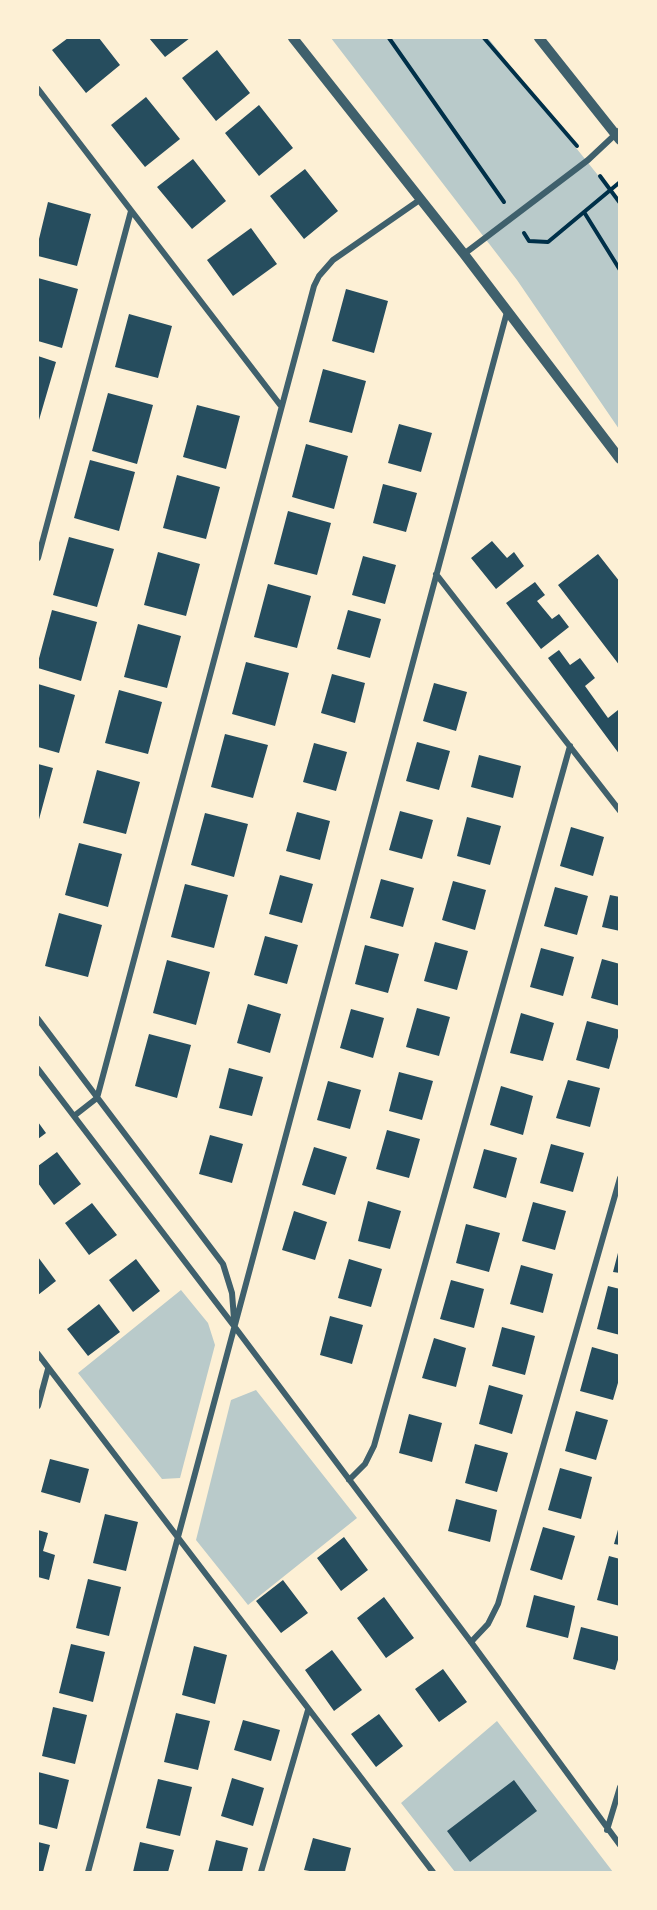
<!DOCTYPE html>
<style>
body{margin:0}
#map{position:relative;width:657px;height:1910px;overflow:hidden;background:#fdf0d5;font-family:Montserrat,sans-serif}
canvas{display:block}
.frame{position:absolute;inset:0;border:39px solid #fdf0d5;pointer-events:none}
</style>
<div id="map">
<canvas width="657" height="1910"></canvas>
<div class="frame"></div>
</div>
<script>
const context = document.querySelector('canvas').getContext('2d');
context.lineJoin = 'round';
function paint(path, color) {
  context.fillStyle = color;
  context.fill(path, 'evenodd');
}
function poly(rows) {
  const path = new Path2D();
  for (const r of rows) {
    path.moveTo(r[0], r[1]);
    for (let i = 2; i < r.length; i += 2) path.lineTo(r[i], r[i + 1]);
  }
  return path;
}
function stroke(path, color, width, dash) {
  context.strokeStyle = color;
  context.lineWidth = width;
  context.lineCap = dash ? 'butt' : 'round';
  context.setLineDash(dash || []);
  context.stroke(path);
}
const green = poly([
 [331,38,488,38,605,184,619,205,619,429,517,280],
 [181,1290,208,1323,215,1345,180,1478,162,1479,78,1373],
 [256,1390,357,1518,248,1605,196,1540,231,1400],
 [497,1721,613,1872,455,1872,401,1803]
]);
const building = poly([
 [68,38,99,38,120,65,86,93,52,50],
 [149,38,190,38,165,57],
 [217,50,250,93,216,121,182,78],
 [146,97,180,139,145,167,111,125],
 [259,105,293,148,259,176,225,133],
 [193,159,226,201,192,229,157,187],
 [305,169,338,211,304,239,270,196],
 [48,202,91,214,77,266,38,256,38,243],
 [251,228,277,264,233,296,207,260],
 [38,278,78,289,62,348,38,341],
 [346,289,388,301,374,353,332,341],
 [129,314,172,326,158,378,115,367],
 [38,356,56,362,39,420,38,419],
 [323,369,366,381,352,433,309,422],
 [108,393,153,405,137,464,92,451],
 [197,405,240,416,226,469,183,457],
 [399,424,432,433,421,472,388,463],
 [306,444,348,456,334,509,292,497],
 [90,460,135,472,119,531,74,518],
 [177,475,220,487,206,539,163,528],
 [383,484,417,493,406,532,373,523],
 [288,511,331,523,317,575,274,564],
 [69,537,114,549,97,607,53,595],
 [492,541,507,558,514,552,524,566,496,589,471,558],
 [158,552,200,564,186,616,144,605],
 [598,554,620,582,620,666,558,585],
 [363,556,396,565,385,604,352,595],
 [535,582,545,595,537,601,552,619,559,614,569,627,541,649,506,603],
 [268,584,311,596,297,648,254,637],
 [52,610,97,622,81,681,38,668,38,662],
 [348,610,381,619,370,658,337,649],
 [138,624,181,636,167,688,124,677],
 [559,650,570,665,580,658,595,678,585,686,608,718,618,710,620,711,620,755,548,658],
 [246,662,289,673,275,726,232,714],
 [332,674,365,683,355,723,321,713],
 [434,683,467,692,456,731,423,721],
 [38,684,75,695,59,753,38,747],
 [119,690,162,702,148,754,105,743],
 [225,734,268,745,253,798,211,787],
 [417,742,450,751,439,790,406,781],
 [314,743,347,752,336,791,303,782],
 [479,755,521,766,513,798,471,787],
 [38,764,53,768,38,823],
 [97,770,140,782,126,834,83,823],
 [400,811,433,820,422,859,389,850],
 [297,812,330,821,320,860,286,851],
 [205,813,248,824,234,877,191,865],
 [467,817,501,826,490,865,457,856],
 [571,827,604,837,593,876,560,866],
 [79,843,122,854,108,907,65,895],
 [280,875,313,884,302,923,269,914],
 [381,879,414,888,403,927,370,918],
 [453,881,486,890,475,930,442,920],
 [185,884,228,895,214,948,171,937],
 [555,887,588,896,577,935,544,926],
 [610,895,620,897,620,931,602,927],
 [59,913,102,925,88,977,45,966],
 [265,936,298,945,287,984,254,975],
 [435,942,468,951,457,990,424,981],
 [365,945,399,954,388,993,355,984],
 [541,948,574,957,563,996,530,987],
 [602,959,620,964,620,1006,591,998],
 [167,960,210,972,196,1025,153,1013],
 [248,1004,281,1014,270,1053,237,1043],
 [417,1008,450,1017,439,1056,406,1047],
 [351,1009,384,1018,373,1058,340,1048],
 [521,1013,554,1023,543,1061,510,1053],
 [587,1021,620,1030,609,1069,576,1060],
 [149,1034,191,1045,177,1098,135,1086],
 [229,1068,263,1077,252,1116,219,1108],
 [399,1072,433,1081,422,1120,389,1111],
 [568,1080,600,1088,590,1127,556,1118],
 [328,1081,361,1090,350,1129,317,1120],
 [501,1086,533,1096,523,1135,490,1125],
 [38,1122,46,1133,38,1139],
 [387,1130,420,1139,409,1178,376,1169],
 [210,1135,243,1144,232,1183,199,1174],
 [551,1144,584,1153,573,1192,540,1183],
 [314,1147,347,1157,335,1195,302,1185],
 [484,1149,517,1158,506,1198,473,1188],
 [57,1152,81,1184,54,1205,38,1183,38,1166],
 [368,1201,401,1211,390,1249,358,1241],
 [533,1202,566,1211,555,1250,522,1241],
 [92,1203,117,1235,89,1255,65,1223],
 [294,1211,327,1222,315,1260,282,1250],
 [466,1224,500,1233,489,1272,456,1263],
 [619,1249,620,1249,620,1273,613,1272],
 [38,1257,56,1281,38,1295],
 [136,1259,160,1291,133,1312,109,1280],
 [349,1259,382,1269,371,1307,338,1298],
 [521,1265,553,1274,543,1313,510,1304],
 [451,1280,484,1289,474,1328,440,1319],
 [608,1286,620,1289,620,1335,597,1329],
 [99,1304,120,1332,88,1356,67,1329],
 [330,1316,363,1325,352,1364,320,1355],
 [502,1327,535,1336,525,1375,492,1366],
 [434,1338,466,1348,456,1387,422,1378],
 [592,1347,620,1355,620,1376,613,1400,580,1391],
 [489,1385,523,1395,512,1434,479,1424],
 [576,1411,608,1420,596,1460,565,1451],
 [409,1414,442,1423,432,1462,399,1453],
 [475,1444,508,1453,497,1492,465,1483],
 [50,1459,89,1469,80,1503,41,1492],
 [560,1468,592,1477,581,1519,548,1510],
 [456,1499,497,1510,490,1542,448,1531],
 [105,1514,138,1522,126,1571,93,1563],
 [619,1526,620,1526,620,1545,614,1544],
 [543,1527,575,1536,562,1580,530,1570],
 [38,1530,48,1533,43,1551,55,1555,49,1580,38,1577],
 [344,1537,368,1570,341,1591,317,1558],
 [609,1556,620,1559,620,1606,597,1600],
 [88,1579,121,1587,109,1636,76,1628],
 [283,1580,308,1613,281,1633,256,1601],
 [534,1595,575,1606,568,1638,526,1627],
 [384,1597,414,1638,386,1658,357,1618],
 [581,1627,620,1637,620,1653,615,1670,573,1659],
 [71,1644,105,1652,93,1702,59,1693],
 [194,1646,227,1655,215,1704,182,1695],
 [332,1650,362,1690,334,1711,305,1670],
 [443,1669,467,1702,439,1722,415,1689],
 [53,1707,87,1715,75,1764,42,1756],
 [176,1713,210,1721,198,1770,164,1762],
 [379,1714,403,1746,376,1767,351,1734],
 [243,1720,280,1730,271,1761,234,1750],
 [38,1772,69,1780,57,1829,38,1824],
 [232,1778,264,1788,253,1826,221,1816],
 [158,1779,192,1787,180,1836,146,1828],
 [514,1780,537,1811,470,1862,447,1831],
 [313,1838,351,1848,345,1872,315,1872,304,1870],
 [216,1840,248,1848,242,1872,208,1872],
 [38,1842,50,1845,43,1872,38,1872],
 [140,1842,174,1850,168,1872,133,1872]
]);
const path = poly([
 [389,38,504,202],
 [484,38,577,146],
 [600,176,620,203],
 [584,212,620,270],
 [524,233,529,241,548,242,620,182]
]);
const minor = poly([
 [38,89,281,406],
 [464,254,588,160,620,130],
 [38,558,131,211],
 [436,574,620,811],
 [38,1019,223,1264,232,1293,234,1319],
 [38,1069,234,1326,471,1642,620,1845],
 [74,1116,97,1098,314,286,319,276,333,260,421,199],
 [38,1354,433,1872],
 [38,1406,48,1369],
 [349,1480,365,1464,374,1446,570,746],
 [471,1642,488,1624,498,1604,620,1178],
 [607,1830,620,1787],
 [88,1872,507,312],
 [261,1872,308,1710]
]);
const tertiary = poly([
 [293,38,464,254,620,459],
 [539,38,620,140]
]);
paint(green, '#b9caca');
paint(building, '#264d5e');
stroke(path, '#003049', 4);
stroke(minor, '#3f606c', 6);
stroke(tertiary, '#3f606c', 10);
</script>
